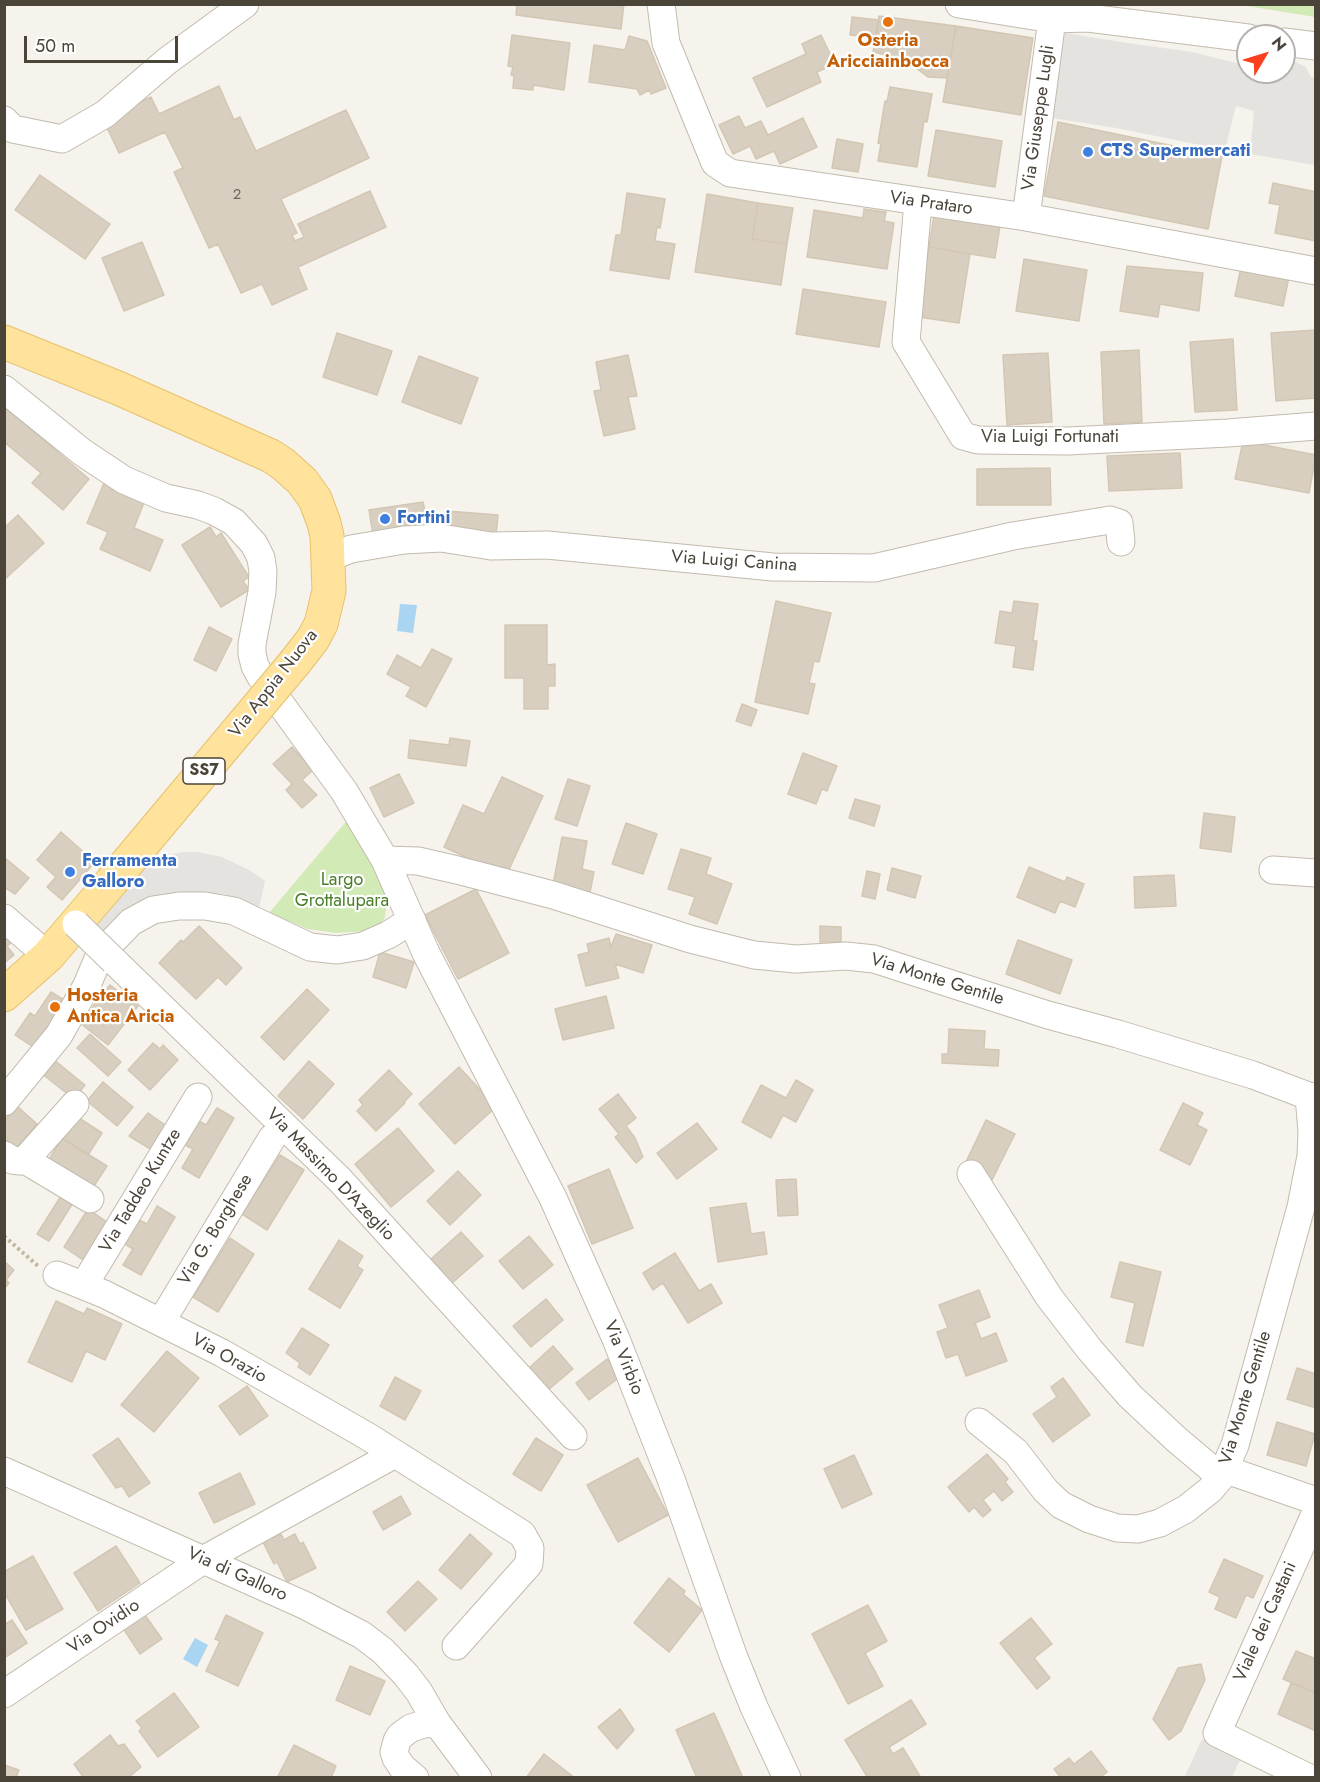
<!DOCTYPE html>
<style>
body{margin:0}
#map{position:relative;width:1320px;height:1782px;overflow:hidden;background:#f6f3ec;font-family:Jost,sans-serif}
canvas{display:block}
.frame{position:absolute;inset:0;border:6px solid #4b4439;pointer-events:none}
.north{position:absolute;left:1236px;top:24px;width:60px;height:60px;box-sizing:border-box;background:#fff;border:2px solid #b7b4b0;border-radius:50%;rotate:52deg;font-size:16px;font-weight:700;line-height:24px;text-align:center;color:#4b4439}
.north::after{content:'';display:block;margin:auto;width:21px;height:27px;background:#fc3f1d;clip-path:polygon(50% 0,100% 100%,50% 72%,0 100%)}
.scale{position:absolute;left:24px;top:36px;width:154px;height:27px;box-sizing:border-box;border:3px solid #4b4439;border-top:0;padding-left:8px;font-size:18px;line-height:21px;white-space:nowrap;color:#4b4439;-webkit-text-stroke:4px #fff;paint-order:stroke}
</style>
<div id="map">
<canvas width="1320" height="1782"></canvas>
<div class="frame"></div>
<div class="north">N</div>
<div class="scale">50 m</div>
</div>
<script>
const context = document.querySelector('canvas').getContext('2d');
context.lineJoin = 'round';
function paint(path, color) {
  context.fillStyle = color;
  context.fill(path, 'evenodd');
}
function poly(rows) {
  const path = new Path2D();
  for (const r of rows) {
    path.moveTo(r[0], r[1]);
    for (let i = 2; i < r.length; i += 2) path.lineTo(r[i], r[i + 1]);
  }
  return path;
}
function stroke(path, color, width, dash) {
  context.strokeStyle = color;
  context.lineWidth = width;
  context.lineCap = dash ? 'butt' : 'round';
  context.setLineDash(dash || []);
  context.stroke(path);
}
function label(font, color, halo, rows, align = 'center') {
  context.font = font + ' Jost,sans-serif';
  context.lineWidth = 4.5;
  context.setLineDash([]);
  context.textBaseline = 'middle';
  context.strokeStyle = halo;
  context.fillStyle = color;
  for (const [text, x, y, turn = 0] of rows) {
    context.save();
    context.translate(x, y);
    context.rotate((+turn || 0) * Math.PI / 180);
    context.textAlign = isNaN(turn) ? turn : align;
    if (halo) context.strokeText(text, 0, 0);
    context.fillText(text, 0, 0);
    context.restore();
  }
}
const green = poly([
 [1241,5,1315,5,1315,17],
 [349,818,378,868,387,900,385,917,380,925,368,931,336,933,308,929,269,913]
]);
const parking = poly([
 [1065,33,1121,42,1192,52,1248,66,1248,72,1284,72,1284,56,1291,56,1293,61,1306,67,1311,77,1315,77,1315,165,1250,154,1254,111,1236,106,1225,150,1116,128,1052,118],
 [183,852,197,852,222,857,251,871,265,881,259,908,224,894,205,892,170,895,107,937,96,926,136,874,146,864,158,857],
 [1202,1739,1240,1760,1232,1777,1184,1778]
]);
const water = poly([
 [400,604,417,605,413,633,397,631],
 [195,1638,208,1645,197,1667,183,1659]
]);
const building = poly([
 [517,4,624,4,621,29,516,15,517,4],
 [879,16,956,26,947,78,928,77,904,59,873,52,879,16],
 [852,17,879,20,876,38,850,35,852,17],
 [956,26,1033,38,1021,115,943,102,956,26],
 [512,35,570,43,564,90,533,85,533,90,513,88,514,76,511,75,513,67,508,66,512,35],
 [821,35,835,64,817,72,821,82,767,107,753,78,806,54,802,44,821,35],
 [629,36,647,41,666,88,651,94,649,90,640,95,637,89,589,82,594,45,625,50,629,36],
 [219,86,234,120,240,117,256,151,346,110,369,158,281,199,297,233,292,235,295,241,304,237,298,224,370,191,386,227,298,267,307,289,272,305,262,284,241,293,218,244,209,248,174,172,183,168,165,132,119,153,103,119,151,97,159,114,219,86],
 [890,87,932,94,927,122,924,121,917,167,878,161,881,144,878,143,885,101,887,102,890,87],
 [739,116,745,128,761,121,768,135,803,118,817,147,780,164,774,151,756,159,750,146,733,154,719,125,739,116],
 [1058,122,1222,156,1208,229,1044,196,1058,122],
 [936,130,1002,141,995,187,928,176,936,130],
 [837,139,863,144,858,172,832,168,837,139],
 [40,175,110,224,85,259,15,210,40,175],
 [1273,183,1316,192,1316,241,1275,233,1280,205,1269,203,1273,183],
 [627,193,665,199,660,228,657,227,655,241,675,244,669,279,610,270,616,235,621,235,627,193],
 [707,194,758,203,752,239,787,244,781,285,695,272,707,194],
 [758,203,793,208,787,244,752,239,758,203],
 [864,209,886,212,884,221,894,223,887,269,807,257,814,210,863,218,864,209],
 [934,215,1000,226,995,258,929,247,934,215],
 [142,242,164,295,124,311,102,258,142,242],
 [929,247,970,254,959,323,918,317,929,247],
 [1024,259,1087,270,1079,321,1016,311,1024,259],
 [1127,266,1203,273,1199,311,1160,304,1158,317,1120,311,1127,266],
 [1241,267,1289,277,1283,306,1235,296,1241,267],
 [803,289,886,302,879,347,796,334,803,289],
 [1316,330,1316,398,1276,401,1271,333,1316,330],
 [337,333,392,351,377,395,323,377,337,333],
 [1233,339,1237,410,1195,412,1190,342,1233,339],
 [1139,350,1142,422,1104,424,1101,352,1139,350],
 [1048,353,1052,422,1007,425,1003,355,1048,353],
 [628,355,637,396,628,397,635,429,604,436,594,391,601,390,596,362,628,355],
 [419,356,478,378,461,424,402,402,419,356],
 [4,406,89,479,63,510,32,483,41,473,4,442,4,406],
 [1243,441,1316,455,1309,493,1235,479,1243,441],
 [1180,453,1182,488,1109,491,1107,456,1180,453],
 [1050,468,1051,505,977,505,977,469,1050,468],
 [104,483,145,500,134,528,163,540,150,571,100,549,108,532,87,523,104,483],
 [423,502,425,511,419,512,421,528,373,535,369,510,423,502],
 [447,511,498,515,496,535,446,531,447,511],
 [18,515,44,543,4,580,4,528,18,515],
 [210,527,216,537,221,533,249,577,243,581,249,590,221,607,182,545,210,527],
 [776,601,831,613,819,662,814,661,809,683,815,684,808,714,755,702,776,601],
 [1014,601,1038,604,1033,641,1037,641,1033,670,1013,667,1016,646,995,643,1000,611,1012,613,1014,601],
 [505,625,547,625,547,665,555,664,555,686,548,686,548,709,524,709,524,678,505,678,505,625],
 [209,627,232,639,216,671,194,660,209,627],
 [432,649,452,659,426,707,406,696,411,687,387,674,397,655,421,668,432,649],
 [742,704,757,710,751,726,736,721,742,704],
 [450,738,470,741,466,766,408,758,410,740,449,745,450,738],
 [292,747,313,770,302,780,317,795,302,808,286,790,292,784,273,764,292,747],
 [803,753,837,766,827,791,822,789,816,804,788,794,803,753],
 [399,774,414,803,384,817,370,788,399,774],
 [502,777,543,796,506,876,444,847,463,805,484,814,502,777],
 [568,779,590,786,577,826,555,819,568,779],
 [855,799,880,806,874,826,849,818,855,799],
 [1204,813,1235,817,1231,852,1200,848,1204,813],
 [626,823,657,834,643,874,612,864,626,823],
 [61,832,95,862,62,900,47,887,56,877,37,860,61,832],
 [562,837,587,841,582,869,594,872,590,892,553,885,562,837],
 [681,849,711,858,706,874,732,884,717,924,689,914,695,897,668,889,681,849],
 [4,857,29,878,15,894,4,887,4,857],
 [1029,867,1065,882,1067,877,1084,884,1075,907,1060,901,1055,913,1017,897,1029,867],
 [892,868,921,876,915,898,887,890,892,868],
 [867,871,880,874,875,899,862,896,867,871],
 [1174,875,1176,906,1135,908,1134,877,1174,875],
 [476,889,509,953,458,979,425,915,476,889],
 [4,924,16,939,7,946,14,955,4,963,4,924],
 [199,926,242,968,226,985,218,977,196,999,159,963,181,940,183,942,199,926],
 [820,926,841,927,841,942,820,942,820,926],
 [616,934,652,945,643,973,615,964,619,978,586,986,578,955,589,952,587,944,609,938,611,947,616,934],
 [1018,940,1072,960,1060,994,1006,974,1018,940],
 [380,952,414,962,406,988,373,977,380,952],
 [110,985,138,1006,108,1045,80,1023,110,985],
 [307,989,329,1010,284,1060,261,1037,307,989],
 [51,992,69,1003,36,1049,15,1035,30,1013,35,1016,51,992],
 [606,996,614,1028,563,1040,555,1009,606,996],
 [949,1029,985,1031,984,1049,999,1050,998,1066,942,1063,942,1054,948,1054,949,1029],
 [90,1034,121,1062,108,1076,77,1048,90,1034],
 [153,1043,160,1049,163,1045,178,1060,150,1090,128,1070,153,1043],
 [53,1059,85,1085,74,1099,41,1073,53,1059],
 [309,1061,334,1084,303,1119,278,1096,309,1061],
 [459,1067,496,1107,455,1144,419,1104,459,1067],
 [389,1070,412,1094,404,1102,405,1103,376,1131,357,1111,363,1105,359,1100,389,1070],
 [796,1080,813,1090,796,1122,783,1115,771,1138,742,1122,761,1085,786,1098,796,1080],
 [103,1082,133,1107,117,1126,87,1101,103,1082],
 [618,1094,636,1118,626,1126,635,1138,643,1157,636,1163,615,1137,619,1134,599,1109,618,1094],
 [1183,1103,1203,1113,1197,1125,1207,1130,1190,1165,1160,1150,1183,1103],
 [17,1106,37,1124,16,1148,4,1138,4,1121,17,1106],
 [217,1108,234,1118,199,1178,182,1168,193,1149,185,1145,199,1121,206,1125,217,1108],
 [148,1113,171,1129,157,1153,129,1136,148,1113],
 [76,1116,102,1133,88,1155,62,1138,76,1116],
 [986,1120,1015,1134,991,1182,963,1168,986,1120],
 [697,1123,717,1149,677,1179,657,1153,697,1123],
 [398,1128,434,1171,391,1207,355,1164,398,1128],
 [62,1138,107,1166,92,1189,48,1161,62,1138],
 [280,1155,304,1170,267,1230,242,1214,280,1155],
 [609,1169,633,1228,592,1244,568,1186,609,1169],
 [458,1171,481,1195,450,1225,427,1201,458,1171],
 [796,1179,798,1215,778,1216,776,1180,796,1179],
 [61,1196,73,1203,49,1241,37,1234,61,1196],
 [746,1203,751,1234,764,1232,767,1254,718,1262,710,1208,746,1203],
 [157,1206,175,1217,141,1275,123,1265,133,1249,125,1244,139,1220,147,1224,157,1206],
 [88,1209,110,1224,86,1262,64,1247,88,1209],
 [461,1232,483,1256,452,1283,431,1259,461,1232],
 [529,1236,553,1265,523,1289,499,1261,529,1236],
 [230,1238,254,1254,218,1312,193,1297,230,1238],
 [339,1240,363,1256,357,1266,363,1270,340,1308,309,1289,339,1240],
 [675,1253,699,1291,711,1284,722,1303,688,1323,663,1283,653,1290,643,1273,675,1253],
 [4,1261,14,1270,6,1280,9,1283,4,1289,4,1261],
 [1120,1262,1161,1272,1143,1346,1126,1342,1135,1303,1111,1297,1120,1262],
 [979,1290,990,1317,975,1323,981,1339,996,1333,1007,1361,966,1376,958,1354,946,1358,937,1332,948,1328,939,1305,979,1290],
 [546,1299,563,1320,531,1347,513,1326,546,1299],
 [56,1301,84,1314,87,1308,122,1324,105,1360,86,1351,72,1382,28,1362,56,1301],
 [302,1328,329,1345,310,1375,298,1367,300,1363,286,1353,302,1328],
 [553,1346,573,1369,548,1390,529,1368,553,1346],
 [167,1351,199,1378,154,1432,121,1405,167,1351],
 [607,1359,620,1377,589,1400,576,1383,607,1359],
 [1297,1368,1316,1374,1316,1408,1287,1399,1297,1368],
 [395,1377,421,1391,405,1420,380,1406,395,1377],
 [1063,1378,1090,1415,1053,1442,1033,1414,1057,1397,1051,1387,1063,1378],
 [247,1386,268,1416,240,1435,219,1406,247,1386],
 [1277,1422,1315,1434,1306,1466,1267,1455,1277,1422],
 [118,1438,150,1483,129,1497,122,1486,116,1488,93,1455,118,1438],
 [536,1438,563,1455,541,1491,513,1474,536,1438],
 [987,1454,1008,1479,1005,1482,1013,1492,1002,1501,994,1491,983,1500,991,1510,983,1517,974,1507,969,1512,948,1487,987,1454],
 [854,1455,872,1494,842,1508,824,1469,854,1455],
 [638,1458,668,1515,618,1542,587,1485,638,1458],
 [240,1473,255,1504,214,1523,199,1493,240,1473],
 [401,1496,411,1514,383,1530,373,1512,401,1496],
 [281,1534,284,1540,295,1534,300,1544,303,1542,316,1568,287,1582,277,1562,274,1564,263,1542,281,1534],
 [470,1534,492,1554,461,1589,439,1570,470,1534],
 [116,1546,140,1583,98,1611,74,1573,116,1546],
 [33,1556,63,1609,26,1630,4,1592,4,1572,33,1556],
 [1224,1559,1263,1576,1253,1598,1246,1595,1236,1618,1215,1609,1220,1597,1209,1592,1224,1559],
 [669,1578,685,1591,683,1594,702,1610,669,1652,634,1623,669,1578],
 [418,1581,437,1599,405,1631,387,1612,418,1581],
 [868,1605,887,1641,865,1653,883,1686,848,1704,812,1634,868,1605],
 [142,1611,162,1639,140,1654,121,1625,142,1611],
 [226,1615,263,1633,238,1686,206,1671,220,1641,215,1639,226,1615],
 [1031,1618,1052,1644,1034,1658,1050,1678,1037,1689,1000,1643,1031,1618],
 [12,1620,27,1643,4,1658,4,1625,12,1620],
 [1296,1651,1316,1659,1316,1693,1283,1679,1296,1651],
 [1201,1664,1205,1680,1181,1731,1169,1740,1153,1719,1178,1668,1201,1664],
 [350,1666,385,1681,370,1715,336,1700,350,1666],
 [1291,1683,1316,1693,1316,1731,1278,1714,1291,1683],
 [174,1693,199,1727,158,1757,139,1731,142,1728,136,1721,174,1693],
 [911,1700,926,1724,889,1747,893,1754,903,1748,921,1778,868,1778,845,1740,911,1700],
 [620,1709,634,1730,617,1749,598,1727,620,1709],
 [714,1713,743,1778,697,1778,676,1730,714,1713],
 [110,1735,118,1746,124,1744,141,1767,128,1778,84,1778,74,1764,110,1735],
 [294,1745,336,1766,331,1778,277,1778,294,1745],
 [1091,1751,1107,1772,1102,1776,1103,1778,1061,1778,1054,1769,1069,1758,1074,1764,1091,1751],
 [544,1754,575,1778,526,1778,544,1754],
 [4,1765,19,1770,16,1778,4,1778,4,1765]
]);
const path = poly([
 [4,1236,38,1266]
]);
const minor = poly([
 [661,4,666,43,715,163,730,173,1026,217,1316,271],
 [959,4,1052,19,1088,18,1248,38],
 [1284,42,1316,46],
 [4,120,13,129,62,139,105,114,167,61,245,4],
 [918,202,906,342,963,436,978,440,1068,441,1228,433,1316,426],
 [1026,217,1052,19],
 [4,389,82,452,124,480,166,498,198,505,214,511,234,522,254,544,261,558,263,572,262,592,252,644,252,654,255,666,261,677,344,791,385,860,426,953,553,1198,616,1339,671,1479,733,1655,754,1707,787,1778],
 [328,558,351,549,404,540,441,538,491,546,547,545,773,567,874,568,1013,536,1110,520,1119,523,1121,542],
 [385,860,418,861,457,870,553,895,690,939,754,955,796,959,846,956,874,959,1048,1015,1118,1034,1253,1075,1316,1099],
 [1273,870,1316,873],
 [4,918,48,956],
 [114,961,340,1180,573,1436],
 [4,1102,59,1035,87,985,98,959,107,947,131,922,153,910,179,906,205,906,234,911,310,947,337,950,363,946,388,935,412,920],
 [4,1155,12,1160,20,1161,25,1160,90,1199],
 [25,1160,75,1104],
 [971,1174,1049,1297,1090,1350,1130,1396,1176,1439,1221,1477],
 [57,1275,104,1294,222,1353,367,1436,522,1534,530,1548,529,1564,456,1646],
 [84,1285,198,1097],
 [161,1322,272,1138],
 [979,1422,1016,1452,1046,1491,1061,1505,1089,1519,1117,1528,1138,1529,1160,1523,1186,1509,1210,1490,1221,1477,1235,1445,1301,1207,1311,1156,1312,1132,1309,1096],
 [1224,1469,1316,1501],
 [4,1471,304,1605,362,1635,383,1651,406,1675,419,1692,437,1723,478,1778],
 [4,1694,203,1560,395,1454],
 [415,1778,402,1767,396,1758,394,1752,397,1741,400,1736,411,1728,424,1724,437,1723],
 [1309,1778,1217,1733,1316,1512]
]);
const major = poly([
 [4,342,118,388,271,456,283,464,302,481,315,499,324,523,327,536,329,591,321,624,313,639,296,661],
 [4,995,48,956,112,881]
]);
const minorBridge = poly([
 [76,924,114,961]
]);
const majorBridge = poly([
 [112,881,296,661]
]);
const markers = [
 [888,22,6,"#e8710a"],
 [1088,152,6,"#3f7fe0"],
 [385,519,6,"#3f7fe0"],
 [70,872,6,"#3f7fe0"],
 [55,1007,6,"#e8710a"]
];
const numberNames = [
 ["2",237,195]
];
const shields = [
 [204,771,42]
];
const shieldNames = [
 ["SS7",204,771]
];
const foodNames = [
 ["Osteria",888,42],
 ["Aricciainbocca",888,63],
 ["Hosteria",67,997,"left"],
 ["Antica Aricia",67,1018,"left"]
];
const streetNames = [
 ["Via Giuseppe Lugli",1039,118,-82],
 ["Via Prataro",931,204,8],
 ["Via Luigi Fortunati",1050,438],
 ["Via Luigi Canina",734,562,4],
 ["Via Appia Nuova",274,684,-52],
 ["Via Monte Gentile",937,980,17],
 ["Via Massimo D'Azeglio",330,1175,46],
 ["Via Taddeo Kuntze",141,1191,-59],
 ["Via G. Borghese",216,1230,-59],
 ["Via Virbio",623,1358,68],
 ["Via Orazio",229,1359,29],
 ["Via Monte Gentile",1246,1398,-73],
 ["Via di Galloro",237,1575,24],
 ["Viale dei Castani",1266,1622,-66],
 ["Via Ovidio",104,1627,-34]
];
const shopNames = [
 ["CTS Supermercati",1100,152],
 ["Fortini",397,519],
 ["Ferramenta",82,862],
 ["Galloro",82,883]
];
const parkNames = [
 ["Largo",342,881],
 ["Grottalupara",342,902]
];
paint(green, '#d2eab5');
paint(parking, '#e5e3e0');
paint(water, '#a9d4f2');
paint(building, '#d8cfc1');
stroke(building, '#d3c7b4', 1.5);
stroke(minor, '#c2bbae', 29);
stroke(major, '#e6c16a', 35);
stroke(path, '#c4b79f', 4, [3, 3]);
stroke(minor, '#fff', 27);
stroke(major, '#ffe39c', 33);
stroke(minorBridge, '#c2bbae', 29, []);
stroke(majorBridge, '#e6c16a', 35, []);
stroke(minorBridge, '#fff', 27);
stroke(majorBridge, '#ffe39c', 33);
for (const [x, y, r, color] of markers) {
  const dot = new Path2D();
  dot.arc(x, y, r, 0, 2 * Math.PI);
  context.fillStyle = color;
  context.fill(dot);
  stroke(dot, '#fff', 2);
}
label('15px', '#6e675b', null, numberNames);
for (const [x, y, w] of shields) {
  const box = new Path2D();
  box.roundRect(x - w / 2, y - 13, w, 26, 4.5);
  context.fillStyle = '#fff';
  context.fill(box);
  stroke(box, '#4b4439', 1.5);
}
label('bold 16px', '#4b4439', null, shieldNames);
label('bold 18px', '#c56008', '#fff', foodNames);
label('18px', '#4b4439', '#fff', streetNames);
label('bold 18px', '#366cbe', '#fff', shopNames, 'left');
label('18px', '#4a7f2a', '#fff', parkNames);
</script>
